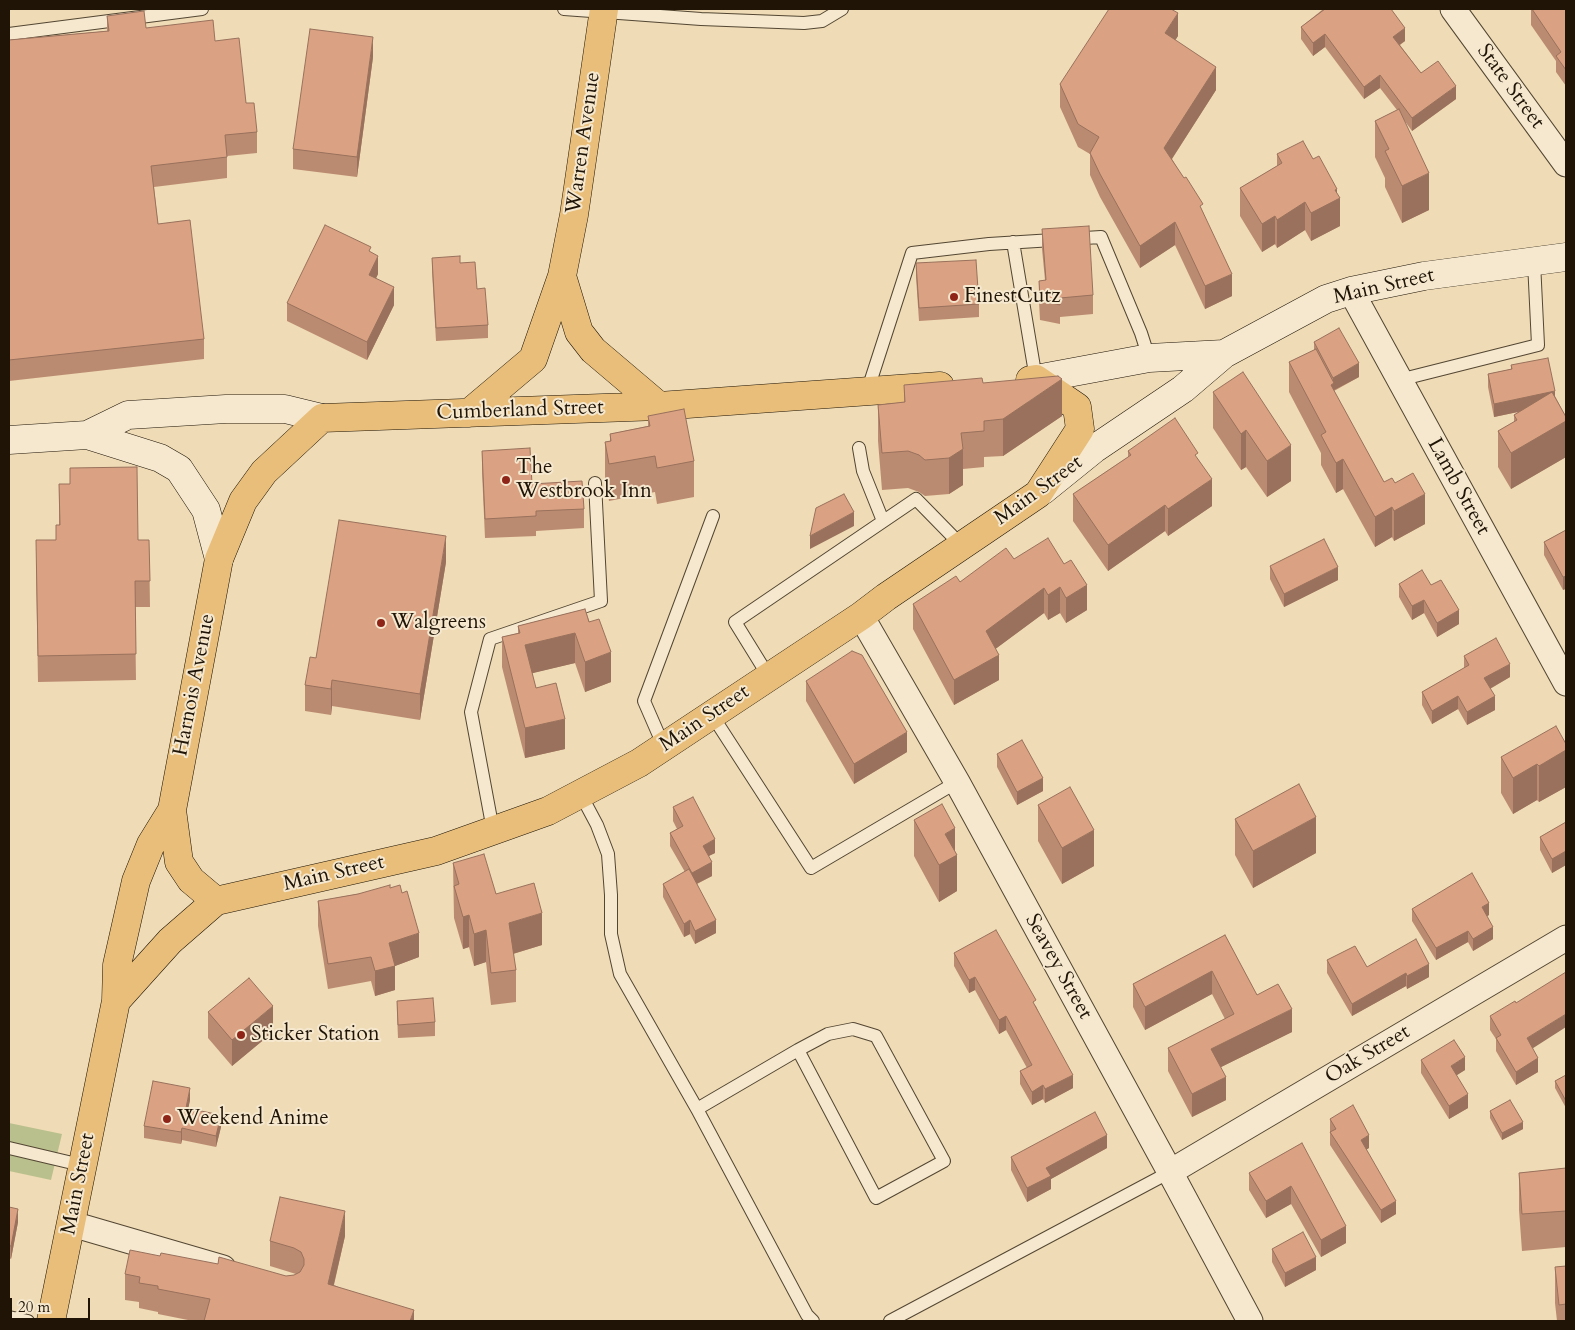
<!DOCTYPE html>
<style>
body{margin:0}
#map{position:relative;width:1575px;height:1330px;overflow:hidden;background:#efdbb5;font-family:Cardo,serif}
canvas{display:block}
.frame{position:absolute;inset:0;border:10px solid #1f1406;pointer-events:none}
.scale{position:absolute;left:10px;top:1298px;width:80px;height:22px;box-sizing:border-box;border:2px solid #1f1406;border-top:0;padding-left:6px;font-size:15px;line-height:18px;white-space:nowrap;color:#1f1406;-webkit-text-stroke:4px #f5e8cf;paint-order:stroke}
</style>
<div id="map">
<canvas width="1575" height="1330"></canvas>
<div class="frame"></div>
<div class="scale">20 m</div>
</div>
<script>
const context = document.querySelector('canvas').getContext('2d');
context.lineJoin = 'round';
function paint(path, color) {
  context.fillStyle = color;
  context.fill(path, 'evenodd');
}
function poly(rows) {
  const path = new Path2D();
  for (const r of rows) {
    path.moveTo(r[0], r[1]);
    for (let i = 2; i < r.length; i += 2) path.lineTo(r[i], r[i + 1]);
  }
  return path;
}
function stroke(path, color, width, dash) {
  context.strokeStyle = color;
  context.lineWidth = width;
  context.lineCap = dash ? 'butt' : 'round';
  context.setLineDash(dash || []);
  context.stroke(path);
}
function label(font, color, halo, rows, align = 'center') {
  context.font = font + ' Cardo,serif';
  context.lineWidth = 4;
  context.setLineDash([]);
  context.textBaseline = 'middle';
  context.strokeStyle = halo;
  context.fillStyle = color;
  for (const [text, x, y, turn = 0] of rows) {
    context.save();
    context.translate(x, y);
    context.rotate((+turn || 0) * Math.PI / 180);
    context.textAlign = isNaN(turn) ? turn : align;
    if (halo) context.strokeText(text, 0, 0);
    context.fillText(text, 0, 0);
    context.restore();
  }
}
const green = poly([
 [9,1123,62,1134,51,1180,9,1171]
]);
const lane = poly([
 [564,9,701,19,804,23,822,21,842,9],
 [9,34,202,9],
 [1013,242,1036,379],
 [1399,380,1538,345,1534,262],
 [867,392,912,253,989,244,1101,237,1141,333,1149,358],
 [859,448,863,471,883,521],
 [769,677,735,622,916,499,962,546],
 [712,715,811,868,957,782],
 [664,747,644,701,713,516],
 [580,793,597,825,608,854,611,895,611,934,620,974,697,1109,807,1315,813,1321],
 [493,830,471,712,490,639,601,601,595,483],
 [697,1109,798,1050,828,1034,853,1029,876,1036,944,1161,876,1198,798,1050],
 [9,1148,81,1165],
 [9,1317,28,1321],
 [890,1321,1170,1172]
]);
const street = poly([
 [1453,9,1566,164],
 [1351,291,1566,683],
 [861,616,957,782,1170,1172,1250,1321],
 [1170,1172,1566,938],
 [72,1224,223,1268]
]);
const secondary = poly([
 [1036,379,1149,358,1224,354],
 [87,435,160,458,179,469,206,510,219,559],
 [9,440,87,435,128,415,226,409,285,409,322,418],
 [1042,491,1094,449,1183,389,1224,354,1326,299,1351,291,1424,276,1566,257]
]);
const primary = poly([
 [562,276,579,332,593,350,659,406],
 [469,413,533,359,562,276,574,215,604,9],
 [216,901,191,880,179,862,172,810,219,559,243,501,264,472,322,418,659,406,940,386],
 [116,1001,170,941,216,901,436,851,548,811,639,763,861,616,886,597,1038,494,1080,429,1077,407,1036,379,1030,380],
 [51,1321,116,1001,117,965,136,881,151,844,172,810]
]);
const wall = poly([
 [1321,9,1391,9,1405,41,1400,45,1421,73,1456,99,1412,131,1404,120,1429,210,1402,223,1385,187,1385,178,1375,157,1375,121,1397,110,1380,88,1364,99,1325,47,1313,56,1301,39,1301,27,1322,10],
 [1531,9,1566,9,1566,86,1556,72,1556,61,1531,25],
 [107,16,146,28,215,41,246,103,257,132,257,153,227,156,227,178,154,187,158,224,204,339,204,359,9,381,9,40,107,31],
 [1178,36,1175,40,1216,90,1172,159,1203,212,1232,296,1205,309,1175,245,1140,268,1100,197,1090,175,1090,154,1078,147,1060,107,1060,84],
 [373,57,357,177,293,169,293,149],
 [1277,154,1313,159,1337,193,1340,226,1311,241,1305,230,1277,248,1275,244,1262,252,1240,216,1240,188,1277,166],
 [1042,229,1093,295,1093,314,1060,317,1060,324,1040,320,1039,301,1039,281,1045,280,1042,249],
 [371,252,378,274,376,278,394,305,367,360,287,321,287,303],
 [432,258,460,263,477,289,488,325,488,338,436,341,432,271],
 [916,263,979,304,979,317,919,321,916,277],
 [1314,342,1359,377,1334,391,1384,482,1395,483,1425,524,1394,541,1392,537,1375,547,1343,489,1336,493,1321,465,1321,453,1289,392,1289,362,1314,350],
 [1511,365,1555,396,1566,417,1566,457,1511,489,1498,467,1498,431,1514,422,1514,415,1518,412,1494,417,1488,387,1488,374,1511,369],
 [983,383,1062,416,1003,456,984,457,984,467,963,469,963,485,949,494,925,496,919,492,908,488,882,490,878,441,878,405,904,402,904,385],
 [1213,392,1291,481,1267,497,1246,467,1241,470,1213,428],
 [648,416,694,461,694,497,657,504,655,492,609,501,605,478,605,442,610,441,610,434,648,426],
 [482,451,532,484,584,509,584,528,536,531,536,536,485,538,482,471],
 [1128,451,1198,459,1212,506,1168,536,1165,531,1108,571,1073,521,1073,494,1128,457],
 [59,484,138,540,149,540,150,607,135,607,136,680,38,682,36,566,56,540,59,525],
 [1566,530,1563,590,1544,555,1544,542],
 [1014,559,1064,564,1087,610,1066,623,1060,613,1048,620,1044,613,995,649,999,680,954,705,913,629,913,604,960,582],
 [446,562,420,720,332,706,331,715,305,711,305,685,316,658],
 [1270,566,1338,580,1284,607,1270,579],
 [1399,584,1431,585,1459,624,1437,637,1424,613,1412,620,1399,597],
 [585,609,611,682,585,692,575,663,532,673,536,688,565,749,525,758,502,667,502,637,518,633,518,626],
 [1464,656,1510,677,1490,689,1495,710,1467,725,1458,709,1432,724,1422,705,1422,692,1464,668],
 [806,681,907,752,854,784,806,701],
 [1566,744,1566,787,1539,802,1537,800,1513,814,1501,793,1501,757],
 [997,754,1043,791,1017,805,997,767],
 [1038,805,1094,866,1062,884,1038,841],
 [673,807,715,853,708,856,712,876,697,884,716,933,695,944,690,934,684,937,663,897,663,884,685,872,670,846,670,833,677,829,673,821],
 [1235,819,1316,853,1253,888,1235,855],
 [914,820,955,851,957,891,939,902,914,856],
 [1566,822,1566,865,1552,873,1540,850,1540,837],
 [453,863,496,894,542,945,513,954,516,970,516,1002,491,1005,486,962,474,966,469,947,463,949,454,918],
 [390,888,419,957,395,966,395,990,375,996,371,981,328,989,318,926,318,901],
 [1412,909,1489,915,1487,916,1493,939,1473,951,1468,942,1436,960,1412,921],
 [1225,935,1257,995,1292,1032,1221,1067,1226,1100,1192,1117,1168,1071,1168,1048,1225,1019,1212,994,1145,1030,1133,1007,1133,984],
 [954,953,1036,1006,1073,1088,1045,1103,1043,1099,1032,1105,1020,1084,1020,1071,1027,1068,1006,1030,999,1034,975,990,969,993,954,966],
 [1327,960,1367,967,1429,977,1407,989,1406,986,1352,1016,1327,973],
 [397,1001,435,1022,435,1036,398,1038,397,1014],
 [208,1012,273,1032,232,1066,208,1038],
 [1490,1016,1532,1048,1538,1072,1516,1085,1496,1051,1496,1039,1490,1030],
 [1421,1060,1465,1070,1456,1075,1468,1108,1449,1119,1421,1073],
 [1566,1075,1566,1108,1555,1088,1555,1081],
 [190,1100,188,1108,221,1127,216,1147,182,1140,181,1144,144,1138,144,1126],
 [1490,1111,1523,1129,1502,1140,1490,1118],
 [1330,1119,1369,1148,1366,1149,1396,1214,1381,1223,1330,1145],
 [1302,1143,1346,1243,1321,1257,1291,1204,1266,1218,1249,1190,1249,1173],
 [1107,1148,1051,1179,1051,1189,1027,1202,1011,1170,1011,1157],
 [1566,1168,1566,1247,1522,1251,1519,1210,1519,1173],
 [9,1207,18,1222,11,1259,9,1258],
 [345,1236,334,1285,414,1321,193,1321,158,1314,158,1312,139,1308,139,1302,125,1300,125,1274,160,1256,218,1264,286,1276,294,1275,296,1274,270,1266,270,1241],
 [1272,1249,1316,1270,1285,1287,1272,1262],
 [1566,1266,1566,1321,1557,1321,1555,1303,1555,1267]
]);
const shadedWall = poly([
 [1178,13,1178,36,1165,56,1165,33],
 [1405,28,1405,41,1393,49,1393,37],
 [1325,34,1325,47,1313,56,1313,43],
 [373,37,373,57,357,177,357,157],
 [1216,67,1216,90,1164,171,1164,148],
 [1380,75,1380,88,1364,99,1364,87],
 [1456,86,1456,99,1412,131,1412,118],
 [1429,173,1429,210,1402,223,1402,186],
 [1337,189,1337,199,1340,198,1340,226,1311,241,1311,213,1335,190],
 [1305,202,1305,230,1277,248,1277,220],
 [1275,216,1275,244,1262,252,1262,224],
 [1175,222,1175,245,1140,268,1140,246],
 [378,256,378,274,369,293,369,275],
 [1232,274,1232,296,1205,309,1205,286],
 [394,287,394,305,367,360,367,342],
 [1359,363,1359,377,1334,390,1331,385,1333,384,1333,378],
 [1062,379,1062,416,1003,456,1003,419],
 [1555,391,1555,404,1494,417,1494,404],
 [1566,421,1566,457,1511,489,1511,453],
 [1246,430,1246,467,1241,470,1241,434],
 [1291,445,1291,481,1267,497,1267,461],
 [963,449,963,485,949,494,949,458],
 [1343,459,1343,489,1336,493,1336,463],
 [1212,479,1212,506,1168,536,1168,509],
 [1425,494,1425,524,1394,541,1394,511],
 [1165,505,1165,531,1108,571,1108,545],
 [1392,507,1392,537,1375,547,1375,517],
 [854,512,854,526,810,549,810,536],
 [446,536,446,562,420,720,420,694],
 [1338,567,1338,580,1284,607,1284,594],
 [1566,576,1566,589,1563,590,1563,577],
 [1087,585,1087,610,1066,623,1066,598],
 [1060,587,1060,613,1048,620,1048,595],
 [1044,588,1044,613,986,656,986,631],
 [1424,600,1424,613,1412,620,1412,606],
 [1459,610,1459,624,1437,637,1437,623],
 [575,633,575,663,525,675,525,645],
 [611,652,611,682,585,692,585,662],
 [999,655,999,680,954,705,954,680],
 [1510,664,1510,677,1484,692,1484,678],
 [332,680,332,706,331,715,331,689],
 [1458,696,1458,709,1432,724,1432,711],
 [1495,696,1495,710,1467,725,1467,712],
 [565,719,565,749,525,758,525,728],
 [907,732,907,752,854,784,854,764],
 [1566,750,1566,787,1539,802,1539,766],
 [1537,764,1537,800,1513,814,1513,778],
 [1043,778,1043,791,1017,805,1017,792],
 [1316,817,1316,853,1253,888,1253,851],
 [955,828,955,856,957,855,957,891,939,902,939,865,945,834],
 [1094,830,1094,866,1062,884,1062,848],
 [715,839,715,853,703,859,703,846],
 [1566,851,1566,865,1552,873,1552,859],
 [712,862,712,876,692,886,692,873],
 [1489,903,1489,915,1482,919,1482,907],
 [542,913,542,945,509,955,509,923],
 [469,915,469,947,463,949,463,917],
 [690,920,690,934,684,937,684,924],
 [716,920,716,933,695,944,695,931],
 [1493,927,1493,939,1473,951,1473,939],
 [486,930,486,962,474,966,474,934],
 [1468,931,1468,942,1436,960,1436,948],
 [419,933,419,957,395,966,395,990,375,996,375,971,389,943],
 [1429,964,1429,977,1407,989,1407,976],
 [1212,971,1212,994,1145,1030,1145,1007],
 [1406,973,1406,986,1352,1016,1352,1004],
 [975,977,975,990,969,993,969,980],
 [273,1006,273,1032,232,1066,232,1040],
 [1292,1009,1292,1032,1211,1072,1211,1049],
 [1566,1014,1566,1027,1527,1052,1527,1038],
 [1006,1016,1006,1030,999,1034,999,1020],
 [1465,1057,1465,1070,1451,1079,1451,1066],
 [1538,1058,1538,1072,1516,1085,1516,1072],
 [1073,1075,1073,1088,1045,1103,1045,1089],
 [1226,1077,1226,1100,1192,1117,1192,1094],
 [1043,1085,1043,1099,1032,1105,1032,1092],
 [190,1088,190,1100,186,1120,186,1108],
 [1468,1094,1468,1108,1449,1119,1449,1106],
 [221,1115,221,1127,216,1147,216,1136],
 [1523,1122,1523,1129,1502,1140,1502,1133],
 [182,1128,182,1140,181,1144,181,1132],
 [1107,1135,1107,1148,1051,1179,1051,1189,1027,1202,1027,1188,1046,1168],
 [1369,1135,1369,1148,1361,1153,1361,1140],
 [1291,1186,1291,1204,1266,1218,1266,1201],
 [1396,1201,1396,1214,1381,1223,1381,1210],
 [18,1209,18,1222,11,1259,11,1246],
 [345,1211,345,1236,328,1309,328,1284],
 [1346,1226,1346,1243,1321,1257,1321,1240],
 [1316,1257,1316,1270,1285,1287,1285,1273],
 [414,1310,414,1321,410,1321]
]);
const building = poly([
 [1109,9,1171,9,1178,13,1165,33,1216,67,1164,148,1184,178,1186,177,1203,204,1200,206,1232,274,1205,286,1175,222,1140,246,1100,174,1090,153,1099,137,1078,124,1060,84,1109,9],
 [1325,9,1391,9,1405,28,1393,37,1421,73,1438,61,1456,86,1412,118,1380,75,1364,87,1325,34,1313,43,1301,27,1325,9],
 [1532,9,1566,9,1566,70,1556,56,1561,52,1532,9],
 [144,11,146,28,213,20,215,41,239,38,246,103,254,103,257,132,225,135,227,157,151,166,158,224,190,220,204,339,9,360,9,40,109,31,107,16,144,11],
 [310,29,373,37,357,157,293,149,310,29],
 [1399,109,1429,173,1402,186,1385,151,1389,149,1375,121,1399,109],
 [1303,141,1313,159,1319,156,1337,189,1335,190,1340,198,1311,213,1305,202,1277,220,1275,216,1262,224,1240,188,1282,163,1277,154,1303,141],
 [325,225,371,247,369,251,378,256,369,275,394,287,367,342,287,303,325,225],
 [1089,226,1093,295,1060,298,1060,305,1040,300,1039,281,1046,280,1042,229,1089,226],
 [460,256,460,263,475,262,477,289,485,288,488,325,436,328,432,258,460,256],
 [976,260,979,304,919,308,916,263,976,260],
 [1339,328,1359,363,1333,378,1314,342,1339,328],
 [1316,349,1334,383,1331,385,1384,482,1392,478,1395,483,1413,473,1425,494,1394,511,1392,507,1375,517,1343,459,1336,463,1321,435,1326,432,1289,362,1316,349],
 [1548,358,1555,391,1494,404,1488,374,1512,369,1511,365,1548,358],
 [1243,372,1291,445,1267,461,1246,430,1241,434,1213,392,1243,372],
 [1058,376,1062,379,1003,419,984,421,984,431,961,433,963,449,949,458,925,460,919,455,908,451,882,453,878,405,905,402,904,385,982,378,983,383,1058,376],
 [1552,392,1566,417,1566,421,1511,453,1498,431,1517,420,1514,415,1552,392],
 [684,409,694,461,657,468,655,456,609,464,605,442,611,441,610,434,650,426,648,416,684,409],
 [1175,418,1198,453,1195,455,1212,479,1168,509,1165,505,1108,545,1073,494,1131,455,1128,451,1175,418],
 [530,448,532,484,582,481,584,509,536,511,536,516,485,519,482,451,530,448],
 [137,467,138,540,149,540,150,581,135,581,136,654,38,656,36,540,56,540,56,525,60,525,59,484,70,484,70,468,137,467],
 [844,494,854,512,810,536,816,508,844,494],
 [339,520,446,536,420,694,332,680,331,689,305,685,310,657,316,658,339,520],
 [1566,530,1566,576,1563,577,1544,542,1566,530],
 [1048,538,1064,564,1071,560,1087,585,1066,598,1060,587,1048,595,1044,588,986,631,999,655,954,680,913,604,956,576,960,582,1006,548,1014,559,1048,538],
 [1324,539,1338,567,1284,594,1270,566,1324,539],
 [1422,570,1431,585,1441,580,1459,610,1437,623,1424,600,1412,606,1399,584,1422,570],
 [585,609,589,622,599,619,611,652,585,662,575,633,525,645,536,688,556,683,565,719,525,728,502,637,520,633,518,626,585,609],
 [1496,638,1510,664,1484,678,1495,696,1467,712,1458,696,1432,711,1422,692,1469,665,1464,656,1496,638],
 [852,651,862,655,907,732,854,764,806,681,852,651],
 [1556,726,1566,744,1566,750,1539,766,1537,764,1513,778,1501,757,1556,726],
 [1022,740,1043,778,1017,792,997,754,1022,740],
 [1299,784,1316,817,1253,851,1235,819,1299,784],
 [1070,787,1094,830,1062,848,1038,805,1070,787],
 [693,797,715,839,703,846,712,862,692,873,670,833,683,826,673,807,693,797],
 [942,804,955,828,945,834,957,855,939,865,914,820,942,804],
 [1566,822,1566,851,1552,859,1540,837,1566,822],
 [484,854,496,894,534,883,542,913,509,923,516,970,491,973,486,930,474,934,469,915,463,917,454,886,459,884,453,863,484,854],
 [689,869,716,920,695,931,690,920,684,924,663,884,689,869],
 [1472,873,1489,903,1482,907,1493,927,1473,939,1468,931,1436,948,1412,909,1472,873],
 [390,885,390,888,400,885,402,893,407,891,419,933,389,943,395,966,375,971,371,957,328,964,318,901,358,894,390,885],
 [996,930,1036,1000,1033,1002,1073,1075,1045,1089,1043,1085,1032,1092,1020,1071,1032,1065,1006,1016,999,1020,975,977,969,980,954,953,996,930],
 [1225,935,1257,995,1278,984,1292,1009,1211,1049,1226,1077,1192,1094,1168,1048,1234,1014,1212,971,1145,1007,1133,984,1225,935],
 [1416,939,1429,964,1407,976,1406,973,1352,1004,1327,960,1355,946,1367,967,1416,939],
 [1566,972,1566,1014,1527,1038,1538,1058,1516,1072,1496,1038,1501,1035,1490,1016,1515,1001,1516,1003,1566,972],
 [249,978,273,1006,232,1040,208,1012,249,978],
 [433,998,435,1022,398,1025,397,1001,433,998],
 [1454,1040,1465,1057,1451,1066,1468,1094,1449,1106,1421,1060,1454,1040],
 [1566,1075,1566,1101,1555,1081,1566,1075],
 [153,1081,190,1088,186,1108,221,1115,216,1136,182,1128,181,1132,144,1126,153,1081],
 [1510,1100,1523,1122,1502,1133,1490,1111,1510,1100],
 [1353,1105,1369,1135,1361,1140,1396,1201,1381,1210,1330,1132,1336,1129,1330,1119,1353,1105],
 [1095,1112,1107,1135,1046,1168,1051,1176,1027,1188,1011,1157,1095,1112],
 [1302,1143,1346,1226,1321,1240,1291,1186,1266,1201,1249,1173,1302,1143],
 [1566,1168,1566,1211,1522,1214,1519,1173,1566,1168],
 [280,1197,345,1211,328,1284,414,1310,410,1321,204,1321,210,1299,158,1289,158,1286,139,1283,140,1277,125,1274,130,1250,160,1256,161,1253,218,1264,219,1257,286,1276,294,1275,300,1272,304,1265,304,1259,301,1252,294,1248,270,1241,280,1197],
 [9,1207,18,1209,11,1246,9,1246,9,1207],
 [1303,1232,1316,1257,1285,1273,1272,1249,1303,1232],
 [1566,1266,1566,1304,1559,1305,1555,1267,1566,1266]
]);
const markers = [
 [954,297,5,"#8f2418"],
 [506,480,5,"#8f2418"],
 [381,623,5,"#8f2418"],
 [241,1035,5,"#8f2418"],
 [167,1119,5,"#8f2418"]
];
const streetNames = [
 ["State Street",1510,87,54],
 ["Warren Avenue",584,143,-82],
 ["Main Street",1384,287,-13],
 ["Cumberland Street",520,411,-2],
 ["Lamb Street",1458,487,61],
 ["Main Street",1039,491,-36],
 ["Harnois Avenue",195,685,-79],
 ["Main Street",705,719,-34],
 ["Main Street",334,874,-13],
 ["Seavey Street",1058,967,61],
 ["Oak Street",1368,1055,-31],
 ["Main Street",79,1184,-79]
];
const poiNames = [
 ["FinestCutz",964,297],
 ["The",516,468],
 ["Westbrook Inn",516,492],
 ["Walgreens",391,623],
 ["Sticker Station",251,1035],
 ["Weekend Anime",177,1119]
];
paint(green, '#bac08d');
stroke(lane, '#534632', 14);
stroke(street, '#534632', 27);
stroke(secondary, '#1f1406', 29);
stroke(primary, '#1f1406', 29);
stroke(lane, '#f5e8cf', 12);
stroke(street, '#f5e8cf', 25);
stroke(secondary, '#f5e8cf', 28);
stroke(primary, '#e8be7a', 28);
paint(wall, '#bb8b71');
paint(shadedWall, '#99715c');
paint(building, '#daa283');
stroke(building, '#99715c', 1);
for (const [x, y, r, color] of markers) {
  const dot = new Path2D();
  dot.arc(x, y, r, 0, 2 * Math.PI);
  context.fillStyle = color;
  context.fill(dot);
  stroke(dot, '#f5e8cf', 2);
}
label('21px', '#1f1406', '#f5e8cf', streetNames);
label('21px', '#1f1406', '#f5e8cf', poiNames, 'left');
</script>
